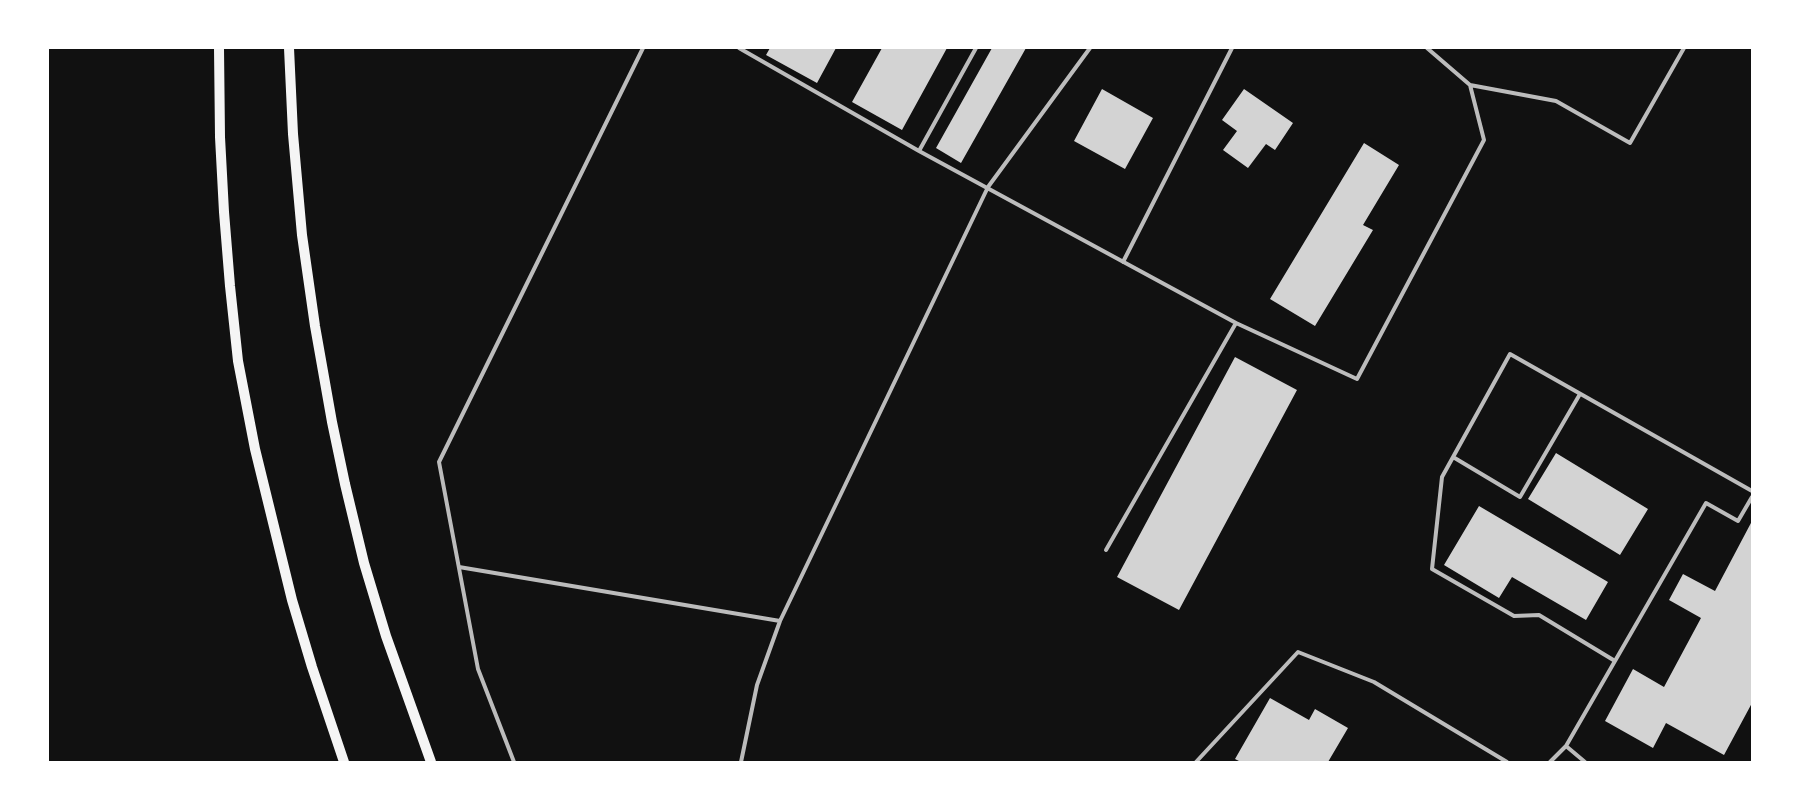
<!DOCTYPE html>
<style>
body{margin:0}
#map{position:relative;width:1800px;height:810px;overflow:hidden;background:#111;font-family:"Titillium Web",sans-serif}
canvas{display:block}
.frame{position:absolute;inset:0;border:49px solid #fff;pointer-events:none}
</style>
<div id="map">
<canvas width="1800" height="810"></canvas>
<div class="frame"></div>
</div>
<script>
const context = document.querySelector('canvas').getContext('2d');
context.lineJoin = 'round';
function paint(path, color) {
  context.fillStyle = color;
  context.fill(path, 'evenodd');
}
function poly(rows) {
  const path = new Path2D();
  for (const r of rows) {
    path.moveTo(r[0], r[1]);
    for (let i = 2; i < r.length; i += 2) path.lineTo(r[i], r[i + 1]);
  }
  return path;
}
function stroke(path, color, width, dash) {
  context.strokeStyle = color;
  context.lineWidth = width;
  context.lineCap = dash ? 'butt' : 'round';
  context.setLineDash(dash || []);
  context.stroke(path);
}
const building = poly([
 [770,48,836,48,817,83,766,55],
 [882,48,947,48,902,130,852,102],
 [992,48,1026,48,961,163,936,148],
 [1102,89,1153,118,1125,169,1074,141],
 [1244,89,1293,123,1275,150,1266,144,1248,168,1223,150,1237,131,1222,120],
 [1364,143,1399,165,1363,225,1373,230,1315,326,1270,299],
 [1235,357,1297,390,1179,610,1117,577],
 [1556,453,1648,509,1620,555,1528,499],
 [1479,506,1608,582,1586,620,1512,577,1499,598,1444,565],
 [1752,521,1752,703,1724,755,1666,723,1653,748,1605,721,1633,669,1664,687,1701,618,1669,600,1683,574,1715,591],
 [1270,698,1309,720,1315,709,1348,728,1328,762,1241,762,1235,759]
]);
const service = poly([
 [739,48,919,151,1236,323],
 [1470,85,1556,101,1630,143,1684,48],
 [919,151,976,48],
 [1123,262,1232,48],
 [1453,457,1520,497,1580,394],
 [1106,550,1236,323,1357,379,1484,140,1470,85,1427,48],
 [459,567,780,621,757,685,741,762],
 [780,621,988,187,1090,48],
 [1615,661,1539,615,1514,616,1432,569,1442,477,1510,354,1752,491],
 [1566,746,1585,762],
 [514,762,478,669,439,462,643,48],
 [1196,762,1298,652,1374,682,1507,762],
 [1550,762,1566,746,1706,503,1738,521,1752,497]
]);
const secondary = poly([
 [219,48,220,137,224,212,230,286,238,361,255,449,292,600,312,667,344,762],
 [289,48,293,134,302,235,315,326,332,422,345,484,364,563,386,636,431,762]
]);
paint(building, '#d3d3d3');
stroke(service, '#bcbcbc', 4);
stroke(secondary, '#f5f5f5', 10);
</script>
